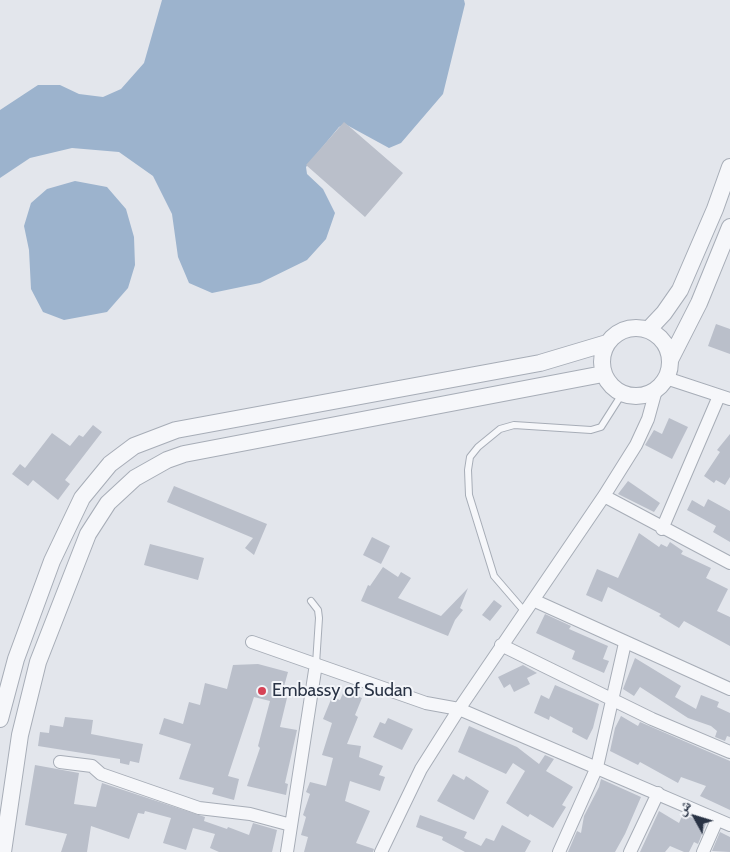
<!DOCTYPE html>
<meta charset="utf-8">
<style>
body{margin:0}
#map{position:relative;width:730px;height:852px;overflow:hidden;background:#e3e6ec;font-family:Cabin,"Noto Naskh Arabic",sans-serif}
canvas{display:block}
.north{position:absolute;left:670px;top:792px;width:50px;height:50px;-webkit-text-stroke:4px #f3f5f9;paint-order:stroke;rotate:309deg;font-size:14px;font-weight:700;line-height:20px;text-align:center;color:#293345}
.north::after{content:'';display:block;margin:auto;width:18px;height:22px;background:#293345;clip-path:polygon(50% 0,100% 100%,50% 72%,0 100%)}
</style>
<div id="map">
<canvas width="730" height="852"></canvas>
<div class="north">ش</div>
</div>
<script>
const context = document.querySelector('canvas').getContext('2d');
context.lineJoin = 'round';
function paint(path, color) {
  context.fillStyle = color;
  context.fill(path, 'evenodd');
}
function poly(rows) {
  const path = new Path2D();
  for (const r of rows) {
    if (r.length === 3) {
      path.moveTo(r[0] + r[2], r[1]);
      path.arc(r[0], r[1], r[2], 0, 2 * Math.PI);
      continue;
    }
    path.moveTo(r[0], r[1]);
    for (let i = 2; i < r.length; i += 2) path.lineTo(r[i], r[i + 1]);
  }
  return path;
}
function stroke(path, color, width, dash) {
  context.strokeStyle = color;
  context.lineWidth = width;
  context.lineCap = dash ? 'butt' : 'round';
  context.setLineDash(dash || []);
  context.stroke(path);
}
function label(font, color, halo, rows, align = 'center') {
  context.font = font + ' Cabin,sans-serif';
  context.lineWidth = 4;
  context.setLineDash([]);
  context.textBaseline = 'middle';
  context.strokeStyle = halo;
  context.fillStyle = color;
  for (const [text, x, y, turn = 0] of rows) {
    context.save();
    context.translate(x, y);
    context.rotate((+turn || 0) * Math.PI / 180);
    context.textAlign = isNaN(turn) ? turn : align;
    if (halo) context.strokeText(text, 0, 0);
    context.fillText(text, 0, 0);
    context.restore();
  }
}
const water = poly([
 [162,0,464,0,465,4,443,94,401,143,389,148,345,124,339,127,306,167,307,174,323,189,335,213,326,239,307,260,260,283,212,293,189,283,178,257,172,214,153,176,119,152,72,148,30,158,0,178,0,110,38,85,60,85,79,94,103,97,121,89,144,63],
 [75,181,107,187,126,209,134,237,135,265,128,288,107,312,64,320,43,312,31,289,29,250,24,226,31,203,47,189]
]);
const building = poly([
 [344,122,403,173,365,217,306,165],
 [716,324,730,329,730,354,708,346],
 [669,418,688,427,672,459,645,445,654,430,662,434],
 [93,425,102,432,65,480,70,484,58,500,33,480,28,486,12,474,20,464,25,468,52,433,70,446,79,435,83,437],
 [730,434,730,477,725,485,716,480,714,483,704,476,720,452,717,450],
 [628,481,660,503,654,512,618,494],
 [174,486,267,524,254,555,245,548,253,538,167,502],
 [708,499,730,511,730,542,713,532,716,526,687,510,692,500,704,507],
 [639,533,659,547,661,544,667,547,670,542,683,551,681,554,711,568,706,578,728,589,717,611,730,617,730,646,684,621,679,628,659,616,661,614,608,587,602,602,586,595,597,569,618,578],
 [372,537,390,546,381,564,363,555],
 [150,544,204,558,198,580,144,565],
 [383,567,398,577,401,572,411,578,398,598,441,616,468,588,460,608,463,610,455,620,448,636,361,601,368,585,370,586],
 [494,600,502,606,490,621,482,615],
 [545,614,571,626,569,629,608,646,603,659,609,661,604,673,572,659,575,651,536,633],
 [635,658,681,686,675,697,696,709,701,695,719,702,717,707,730,713,730,737,727,736,725,741,715,737,717,731,711,726,688,718,640,687,634,696,623,689],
 [258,664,288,672,281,697,287,698,280,727,297,730,285,783,288,784,286,795,247,786,260,748,258,746,270,701,254,697,228,776,239,779,234,800,212,794,214,788,179,779,191,744,159,734,164,718,183,724,189,702,200,705,205,683,227,689,233,665],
 [523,665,537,673,527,678,530,684,514,692,510,684,504,688,498,677],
 [555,685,599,704,593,728,587,740,572,732,573,728,561,722,550,716,549,720,534,713,541,695,549,699],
 [344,691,362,698,355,715,358,717,347,744,361,746,359,757,383,766,379,775,385,777,380,791,350,781,345,801,370,811,356,843,374,849,373,852,304,852,308,837,301,835,306,817,303,815,310,794,306,792,310,782,326,786,333,758,322,755,332,723,323,719,332,697,340,700],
 [621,716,638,726,640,722,730,761,730,810,700,796,706,786,681,777,678,783,640,762,638,765,610,751,615,728],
 [65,717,93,720,91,734,143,744,139,763,130,761,129,765,120,763,120,759,38,746,40,732,49,733,50,725,63,727],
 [388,718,413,729,402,750,373,737,380,722,385,724],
 [469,726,517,747,539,764,545,755,554,759,546,771,573,787,562,805,566,807,553,828,530,814,528,817,506,803,525,771,513,763,506,774,458,752],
 [35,765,79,773,74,804,96,807,102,783,205,817,204,821,227,829,228,827,249,835,253,823,277,830,272,852,219,852,210,848,215,834,193,828,186,850,163,843,171,818,145,811,144,814,138,813,129,839,91,826,87,852,61,852,67,834,25,825],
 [453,774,464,780,466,776,489,791,474,820,437,801],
 [601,779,641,797,625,834,615,852,568,852,577,831,581,833,584,816,599,787],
 [659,811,679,823,683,814,706,824,698,844,694,842,689,852,684,852,670,846,665,852,640,852],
 [420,815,467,832,464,838,481,846,486,838,494,841,502,825,531,841,525,852,465,852,442,840,443,837,416,827],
 [720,832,730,837,730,852,712,851]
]);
const service = poly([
 [311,601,318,610,319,618,316,664],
 [525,612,494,576,469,495,468,470,470,457,478,447,500,429,514,425,591,430,601,427,622,394]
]);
const minor = poly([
 [666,378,730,399],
 [604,496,730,563],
 [662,529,719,396],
 [533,600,730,689],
 [252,642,426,703,459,709,730,825],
 [501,645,652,719,730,752],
 [60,762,92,766,101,774,199,808,250,814,291,825],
 [287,852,316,664],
 [381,852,421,769,459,709,604,496,636,445,648,419,656,390],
 [559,852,597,767,625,643],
 [630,852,658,793],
 [703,852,717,820]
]);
const tertiary = poly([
 [636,362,34],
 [648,330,664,313,680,290,715,209,730,167],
 [670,360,699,303,730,227],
 [0,719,16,659,52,561,82,498,110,464,134,446,176,430,540,363,607,343],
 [3,852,20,735,38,662,88,534,108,503,135,478,167,460,184,454,603,374]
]);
const markers = [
 [262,691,5,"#d64256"]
];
const poiNames = [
 ["Embassy of Sudan",272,691]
];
paint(water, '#9cb3cd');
paint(building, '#babfca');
stroke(service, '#a7adb7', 8);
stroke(minor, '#a7adb7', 14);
stroke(tertiary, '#a7adb7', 18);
stroke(service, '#f6f7fa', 6);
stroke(minor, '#f6f7fa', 12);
stroke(tertiary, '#f6f7fa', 16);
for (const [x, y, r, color] of markers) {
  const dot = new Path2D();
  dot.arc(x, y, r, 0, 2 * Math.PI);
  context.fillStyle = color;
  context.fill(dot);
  stroke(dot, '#f3f5f9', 2);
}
label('18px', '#293345', '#f3f5f9', poiNames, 'left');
</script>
